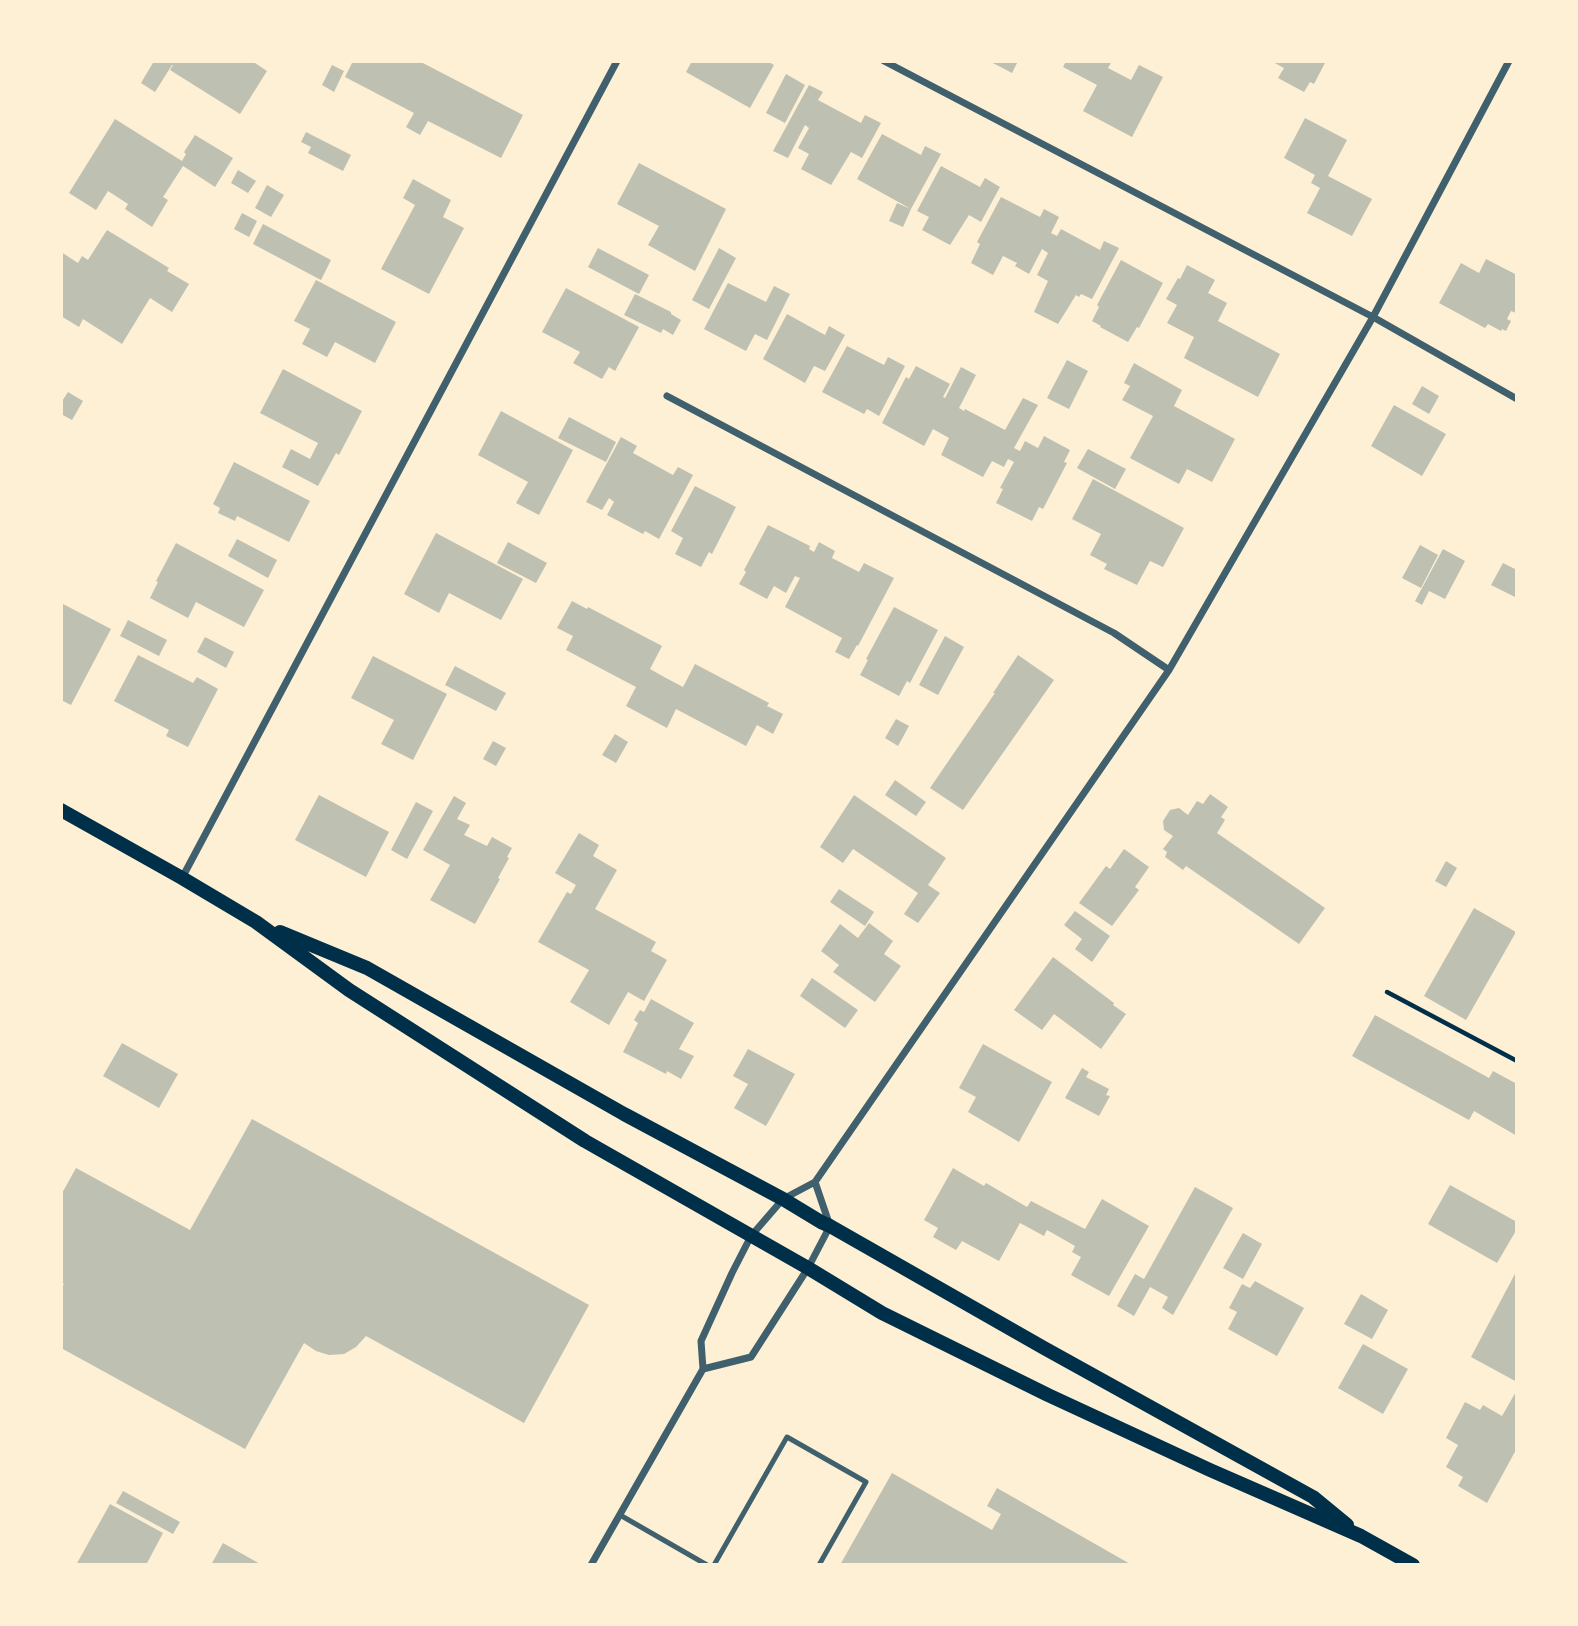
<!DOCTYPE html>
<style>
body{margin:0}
#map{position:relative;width:1578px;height:1626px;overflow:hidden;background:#fdf0d5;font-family:"PT Sans Narrow",sans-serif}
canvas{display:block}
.frame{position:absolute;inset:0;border:63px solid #fdf0d5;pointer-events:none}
</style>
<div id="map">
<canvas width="1578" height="1626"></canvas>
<div class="frame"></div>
</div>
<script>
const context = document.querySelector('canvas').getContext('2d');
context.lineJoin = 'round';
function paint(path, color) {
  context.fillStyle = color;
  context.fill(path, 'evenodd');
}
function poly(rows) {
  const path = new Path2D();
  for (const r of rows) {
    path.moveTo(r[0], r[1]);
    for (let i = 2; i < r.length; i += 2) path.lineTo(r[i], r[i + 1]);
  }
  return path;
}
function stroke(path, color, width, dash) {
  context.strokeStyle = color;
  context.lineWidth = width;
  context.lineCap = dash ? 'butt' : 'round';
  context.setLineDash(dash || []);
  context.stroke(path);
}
const building = poly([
 [154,61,252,61,267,71,240,114,170,70,173,65,172,65,155,92,141,83],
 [353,61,419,61,523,115,501,158,428,121,420,135,406,127,414,113,345,77],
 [692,61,767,61,774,65,750,108,686,72],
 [989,61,1018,61,1012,73],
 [1066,61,1112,61,1108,68,1131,80,1139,65,1163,77,1132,137,1083,111,1097,85,1063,67],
 [1271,61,1326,61,1314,84,1310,82,1304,92,1278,78,1284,68],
 [332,65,344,71,334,92,322,85],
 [786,74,805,85,785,123,766,113],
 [809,85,823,92,818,100,861,123,865,115,881,123,862,158,851,152,831,185,801,169,809,154,798,148,809,128,805,125,788,158,773,151],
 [1305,118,1347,140,1328,176,1372,199,1352,236,1307,213,1320,188,1311,183,1315,175,1284,158],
 [115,119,182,161,186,154,184,152,195,135,233,158,215,187,183,166,163,197,168,200,152,227,125,209,128,204,108,191,96,210,69,193],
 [306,132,351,155,343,171,308,153,311,147,301,142],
 [882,134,921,155,925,146,941,154,911,209,857,179],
 [639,163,726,209,695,271,648,245,659,226,617,204],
 [941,166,980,187,985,178,1000,187,981,222,969,215,950,245,922,230,929,217,917,211],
 [238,170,256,181,248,193,231,183],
 [413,179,451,200,443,217,464,228,429,294,381,269,415,205,403,198],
 [267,185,284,195,271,217,255,208],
 [1001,197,1040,217,1044,209,1059,217,1051,233,1057,236,1061,229,1100,250,1104,241,1119,248,1092,299,1081,294,1079,297,1076,295,1058,324,1034,312,1048,281,1037,275,1048,253,1042,249,1029,274,1015,266,1017,263,1003,256,993,275,971,263,980,244,977,242],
 [897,203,911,209,903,227,889,221],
 [242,213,257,221,249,237,234,229],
 [263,224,331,260,321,280,253,244],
 [107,230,169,268,167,271,189,284,172,312,150,298,122,344,83,319,79,327,61,316,61,252,78,263,82,256,88,260],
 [598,248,649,275,639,294,588,267],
 [719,248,736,258,709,309,692,300],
 [1486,259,1517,275,1517,311,1516,313,1511,311,1507,319,1511,321,1506,331,1502,329,1501,331,1488,324,1485,328,1439,303,1461,263,1479,273],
 [1121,260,1163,283,1139,328,1137,327,1128,342,1100,327,1101,326,1092,321,1099,307,1097,305],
 [1187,265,1215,280,1208,293,1227,303,1218,321,1280,354,1258,397,1184,358,1194,337,1167,323,1177,305,1166,299,1178,278,1180,279],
 [316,280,396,322,375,363,335,342,327,357,302,344,310,329,294,321],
 [728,283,766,302,774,286,790,294,767,340,755,334,746,351,704,329],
 [566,288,639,327,615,371,609,367,602,379,573,363,580,352,542,332],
 [635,294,671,312,671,314,681,320,673,335,663,329,661,333,624,315],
 [787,314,825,335,829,326,845,335,825,371,814,366,805,383,763,359],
 [847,346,884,365,888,357,905,366,879,416,867,409,864,414,822,392],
 [1067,360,1088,371,1069,409,1047,398],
 [1134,363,1182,390,1174,406,1235,439,1212,482,1187,469,1179,484,1130,458,1153,416,1122,400,1130,386,1124,383],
 [916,366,950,384,943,397,945,398,961,367,976,375,959,408,964,411,965,409,1005,430,1023,398,1038,405,1014,448,1020,451,1025,441,1038,448,1044,436,1070,450,1064,462,1067,463,1043,509,1039,507,1032,521,996,503,1003,489,1000,488,1014,462,1008,459,1004,467,992,461,983,477,941,455,949,438,933,429,924,446,882,423,906,377,909,379],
 [283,369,362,411,339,455,336,453,318,486,282,467,291,449,310,459,318,443,260,413],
 [1422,386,1439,396,1429,414,1412,404],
 [68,392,83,401,72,420,61,414,61,403],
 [1394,405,1446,434,1422,476,1371,446],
 [501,411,573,450,539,515,516,503,528,482,478,455],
 [569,417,616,442,606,462,558,438],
 [621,437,637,446,633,453,673,475,678,467,693,475,659,539,645,531,643,534,607,515,614,502,609,498,602,510,586,502],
 [1088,449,1126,469,1115,489,1077,468],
 [234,462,310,501,289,542,237,516,235,521,218,513,220,508,213,504],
 [1093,479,1184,528,1163,567,1150,561,1137,585,1104,569,1107,564,1090,555,1101,534,1072,519],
 [695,486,736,507,712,554,709,552,701,567,675,554,683,538,671,531],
 [768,525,810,546,809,549,814,552,819,542,835,551,832,558,859,572,864,563,894,578,858,646,857,645,849,659,835,652,842,638,785,607,800,578,795,576,786,593,774,586,767,599,739,584,746,572,744,570],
 [436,533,523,579,501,620,449,593,439,613,404,594],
 [237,539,277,560,268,578,228,556],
 [508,542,547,563,536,583,497,563],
 [176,543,264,590,244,627,196,602,188,618,150,598,158,582,156,581],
 [1420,545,1438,555,1421,588,1402,578],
 [1443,549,1465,561,1445,599,1429,591,1422,605,1415,601],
 [1503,563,1517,570,1517,598,1491,585],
 [572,601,587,609,588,607,662,646,650,669,666,678,683,687,695,664,769,703,767,706,783,714,773,734,757,725,746,746,676,709,667,728,626,706,636,687,566,650,573,636,557,628],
 [61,603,111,629,71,705,61,700],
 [894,607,938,630,910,683,907,681,899,696,860,675,868,660,866,659],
 [128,620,167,640,159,656,120,636],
 [945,636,964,647,938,695,919,685],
 [205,637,234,652,226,668,197,652],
 [138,655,193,683,197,677,218,689,188,747,166,736,169,730,114,701],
 [1018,655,1054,680,963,810,930,788,995,693,993,693],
 [373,656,447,694,413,760,381,744,394,720,351,698],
 [455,666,506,693,496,711,445,685],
 [896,719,909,726,898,746,885,738],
 [615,734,628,742,616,763,602,755],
 [493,741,506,748,496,766,483,759],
 [895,780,926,802,916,816,885,795],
 [1210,794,1228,807,1221,817,1225,820,1217,833,1325,908,1299,944,1186,866,1183,870,1165,857,1167,852,1163,849,1173,836,1164,830,1163,821,1170,810,1179,808,1188,815,1197,801,1203,804],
 [319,795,389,832,366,877,295,840],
 [854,795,946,858,928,885,940,893,918,923,904,914,918,893,853,849,843,863,820,847],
 [454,796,466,803,457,819,470,825,464,835,487,846,492,837,512,848,507,857,509,858,498,878,500,879,475,924,430,900,450,865,423,850],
 [416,802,433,811,407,859,391,850],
 [579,833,599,845,593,856,617,870,595,909,656,942,651,951,667,960,644,1001,628,992,609,1025,570,1002,589,970,538,942,567,892,571,894,576,885,555,873],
 [1124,849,1149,867,1135,887,1139,890,1112,926,1079,903,1106,866,1110,869],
 [1446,861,1457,868,1446,887,1435,881],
 [839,889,874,912,865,926,830,902],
 [1474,908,1516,932,1466,1020,1424,996],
 [1075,911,1110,936,1092,962,1075,949,1082,939,1064,925],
 [869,923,893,941,884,954,901,966,875,1002,833,972,839,965,821,951,840,924,858,938],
 [1053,957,1114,1003,1113,1005,1126,1014,1101,1049,1054,1014,1042,1030,1014,1010],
 [812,978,858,1010,845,1028,800,996],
 [651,999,694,1023,679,1049,694,1056,681,1079,667,1071,666,1074,623,1052,638,1023,634,1020,640,1010,644,1012],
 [1375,1015,1489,1078,1493,1071,1517,1084,1517,1136,1474,1111,1469,1120,1352,1056],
 [122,1043,178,1074,159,1108,103,1076],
 [983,1044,1052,1082,1019,1142,968,1112,976,1097,959,1088],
 [748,1049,795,1074,766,1126,734,1108,748,1084,733,1076],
 [1082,1068,1089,1072,1086,1077,1109,1089,1106,1095,1110,1096,1099,1116,1065,1098],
 [252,1119,589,1305,524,1423,366,1336,356,1347,344,1354,329,1355,316,1351,304,1343,245,1449,61,1348,61,1289,64,1284,61,1283,61,1195,76,1168,190,1230],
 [953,1168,984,1186,986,1183,1027,1207,1031,1201,1085,1229,1102,1199,1149,1226,1109,1296,1071,1275,1081,1257,1072,1252,1075,1246,1047,1230,1044,1236,1020,1223,999,1261,962,1241,956,1250,933,1237,938,1228,924,1220],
 [1450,1185,1517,1222,1517,1229,1497,1263,1428,1224],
 [1195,1187,1233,1208,1173,1315,1162,1308,1168,1297,1150,1287,1134,1316,1117,1306,1135,1274,1144,1279],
 [1243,1233,1262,1244,1243,1279,1223,1268],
 [1517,1270,1517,1382,1471,1357],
 [1255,1281,1304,1308,1277,1356,1228,1329,1237,1312,1229,1308,1242,1284,1250,1288],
 [1361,1294,1388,1310,1372,1339,1344,1324],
 [1363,1344,1408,1369,1383,1414,1338,1388],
 [1517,1390,1517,1448,1487,1503,1458,1486,1463,1477,1446,1467,1458,1445,1446,1438,1465,1402,1480,1410,1483,1405,1502,1416],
 [892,1473,992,1530,1001,1514,987,1506,997,1488,1132,1565,840,1565],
 [123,1491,180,1522,173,1534,116,1503],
 [110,1504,163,1533,146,1565,76,1565],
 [223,1543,262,1565,211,1565]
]);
const path = poly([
 [1387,992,1517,1061]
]);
const service = poly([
 [620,1515,707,1565],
 [714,1565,787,1437,866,1482,819,1565]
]);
const minor = poly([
 [884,61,1373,317,1517,399],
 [667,396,1114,633,1169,670],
 [182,878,617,61],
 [703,1369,751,1357,808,1268,830,1226,815,1182],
 [591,1565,703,1369,701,1341,732,1273,751,1236,783,1199,815,1182,1169,670,1373,317,1509,61]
]);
const secondary = poly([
 [61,810,182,878,256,922,349,990,585,1141,808,1268,882,1313,1048,1395,1210,1470,1361,1536,1413,1565],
 [280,932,367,968,624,1114,783,1199,821,1222,830,1226,1044,1348,1313,1497,1347,1525]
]);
paint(building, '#bec0b2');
stroke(path, '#003049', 4.5);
stroke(service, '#3f606c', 5);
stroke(minor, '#3f606c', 7);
stroke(secondary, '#003049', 14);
</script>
